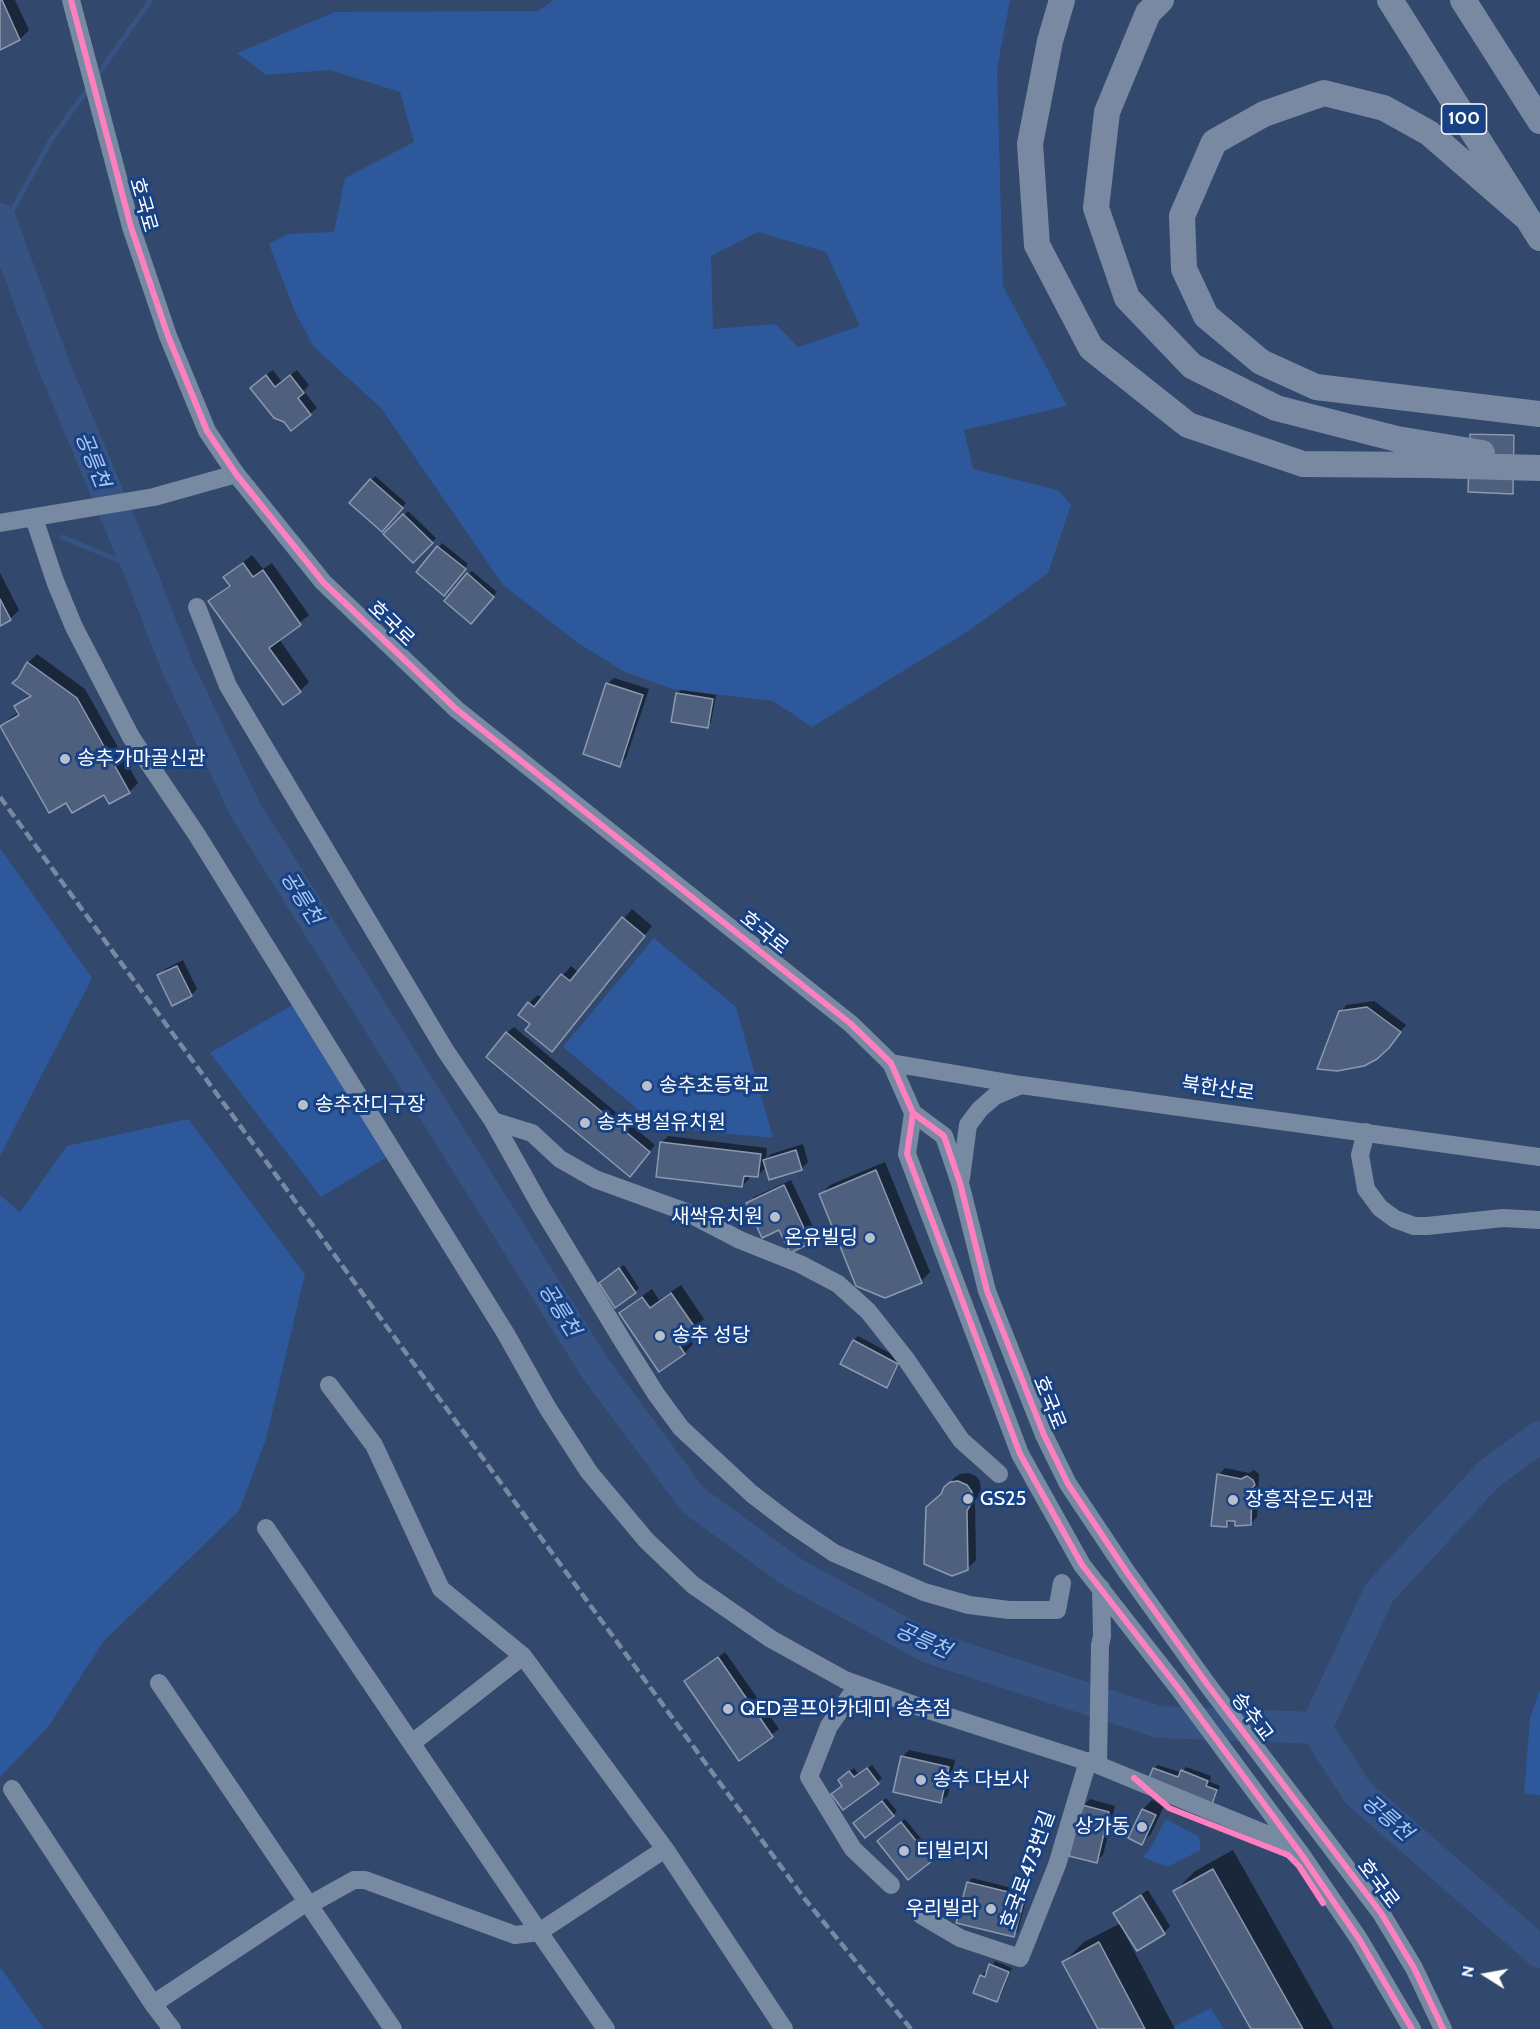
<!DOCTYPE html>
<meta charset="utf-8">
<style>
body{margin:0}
#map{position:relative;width:1540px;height:2029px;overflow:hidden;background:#32486c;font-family:Cabin,sans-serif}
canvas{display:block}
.north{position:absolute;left:1456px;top:1945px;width:60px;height:60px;-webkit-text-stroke:4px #194285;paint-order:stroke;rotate:281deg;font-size:16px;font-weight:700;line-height:24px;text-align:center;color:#fff}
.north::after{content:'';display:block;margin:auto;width:21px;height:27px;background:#fff;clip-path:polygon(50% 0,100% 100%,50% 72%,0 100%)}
</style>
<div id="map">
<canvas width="1540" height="2029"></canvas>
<div class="north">N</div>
</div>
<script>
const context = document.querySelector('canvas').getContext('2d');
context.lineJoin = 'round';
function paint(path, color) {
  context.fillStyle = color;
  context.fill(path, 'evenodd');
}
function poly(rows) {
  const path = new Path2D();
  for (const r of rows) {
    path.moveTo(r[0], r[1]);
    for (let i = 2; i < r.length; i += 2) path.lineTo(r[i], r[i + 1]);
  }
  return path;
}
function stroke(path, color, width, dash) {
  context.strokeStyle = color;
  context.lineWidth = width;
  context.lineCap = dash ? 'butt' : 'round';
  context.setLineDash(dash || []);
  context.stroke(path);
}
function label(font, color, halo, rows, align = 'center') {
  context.font = font + ' Cabin,"Noto Sans KR",sans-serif';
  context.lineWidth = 6;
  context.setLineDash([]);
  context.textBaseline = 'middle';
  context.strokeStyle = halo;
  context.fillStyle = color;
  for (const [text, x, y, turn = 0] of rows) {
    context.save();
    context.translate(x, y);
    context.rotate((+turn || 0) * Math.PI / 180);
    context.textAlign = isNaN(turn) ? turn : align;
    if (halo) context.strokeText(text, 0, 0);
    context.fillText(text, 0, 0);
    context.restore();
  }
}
const green = poly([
 [554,0,1010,0,997,69,1003,286,1067,406,964,430,973,469,1058,490,1071,505,1048,573,970,630,812,727,773,701,672,689,625,672,578,643,503,585,381,408,314,347,295,312,269,244,288,234,334,232,345,178,414,142,400,92,330,70,266,75,237,53,335,12,538,11],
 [758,232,826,252,860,326,798,347,776,324,713,329,711,256],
 [0,848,92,978,0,1156],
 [654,938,736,1007,773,1138,659,1127,563,1047],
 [294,1004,387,1157,321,1197,210,1053],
 [188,1119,305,1274,266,1439,239,1511,104,1641,48,1727,0,1777,0,1195,20,1212,67,1146],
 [1540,1690,1540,1795,1524,1794,1530,1718],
 [1166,1819,1199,1837,1201,1850,1167,1867,1143,1857,1150,1849],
 [0,1967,44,2029,0,2029],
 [1211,2008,1224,2029,1170,2029]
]);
const shadow = poly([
 [0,0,15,0,29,30,20,39,0,48],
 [273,370,282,382,297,370,309,385,304,391,317,408,310,414,258,381],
 [1473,433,1515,434,1514,490,1512,492,1471,434],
 [375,476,406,503,382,530,352,503],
 [408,511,436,538,413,561,386,534],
 [442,543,468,564,448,590,418,572],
 [252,555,263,569,272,563,309,615,279,639,309,682,300,691,210,601,230,584,225,577],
 [472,571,497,592,475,618,468,574],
 [0,573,19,610,10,619,0,624],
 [37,654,85,689,138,783,129,792,104,793,67,801,2,726,11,717,19,712,16,706,30,694,21,677,28,663],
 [614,678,649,689,626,758,620,765,607,684],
 [681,690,716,695,711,722,707,726,677,694],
 [632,909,652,926,560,1041,532,1024,529,1003,538,995,543,998,571,966,579,973],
 [183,960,197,989,191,995,158,976,165,969],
 [1374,1001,1406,1025,1384,1050,1340,1012,1347,1005],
 [514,1027,655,1145,636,1168,507,1033],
 [668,1136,767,1148,766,1159,771,1154,803,1144,808,1162,801,1169,766,1167,758,1176,749,1175,749,1179,742,1186,661,1143],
 [885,1162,930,1272,921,1281,821,1194,830,1185],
 [791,1180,817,1235,810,1242,780,1228,747,1204,754,1197],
 [624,1265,639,1288,635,1292,605,1279],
 [681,1285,704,1319,687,1334,693,1344,685,1353,660,1370,621,1314,629,1305,652,1289,659,1300],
 [858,1336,901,1359,891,1382,887,1386,842,1364,854,1340],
 [1225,1468,1249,1473,1254,1470,1259,1474,1257,1517,1250,1524,1232,1520,1226,1526,1219,1475],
 [968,1473,976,1476,980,1482,981,1491,975,1501,976,1560,967,1569,939,1497,954,1478,960,1474],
 [725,1652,779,1729,739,1759,686,1681],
 [909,1750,955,1760,948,1795,941,1801,902,1757],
 [872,1765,882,1778,878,1782,844,1785,844,1776,854,1768,859,1775],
 [1158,1765,1182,1773,1186,1767,1211,1776,1210,1782,1220,1786,1215,1798,1211,1802,1154,1769],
 [886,1798,897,1811,893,1815,859,1819],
 [1090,1799,1115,1806,1103,1855,1096,1861,1083,1806],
 [1152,1800,1164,1806,1151,1834,1142,1843,1130,1838,1143,1809],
 [905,1819,935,1856,908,1878,883,1837],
 [1233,1850,1334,2029,1253,2029,1175,1891,1195,1871],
 [972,1878,1028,1892,1018,1931,1014,1935,968,1883],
 [1148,1890,1170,1926,1164,1933,1124,1932,1175,2029,1099,2029,1064,1962,1084,1942,1121,1923,1115,1913,1122,1906],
 [995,1961,1012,1968,1001,1996,997,2000,981,1976,985,1972,988,1973]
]);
const stream = poly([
 [96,77,151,0],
 [3,227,51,140,89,87],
 [62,537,139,569]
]);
const river = poly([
 [0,219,54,366,139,569,177,666,245,809,595,1368,693,1500,792,1572,928,1647,1159,1722,1316,1728,1358,1793,1540,1952],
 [1316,1728,1379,1593,1489,1474,1540,1437]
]);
const building = poly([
 [0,0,2,0,20,40,0,50,0,0],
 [266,375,275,387,290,375,304,393,298,398,311,415,291,431,284,422,274,418,250,388,266,375],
 [1470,434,1514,435,1513,494,1468,492,1470,434],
 [370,479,403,508,382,532,349,503,370,479],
 [403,514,433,543,413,563,383,534,403,514],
 [437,546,466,569,444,596,416,572,437,546],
 [243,563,253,577,263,570,301,625,269,648,301,692,283,705,208,601,230,586,223,577,243,563],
 [467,573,494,597,471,624,444,601,467,573],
 [0,599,11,620,0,626,0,599],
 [27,662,77,698,130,793,109,804,104,795,72,813,66,803,49,813,0,726,19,715,14,706,31,696,12,683,18,678,27,662],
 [606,683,643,695,620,767,583,754,606,683],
 [676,693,713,699,708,728,671,722,676,693],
 [622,917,645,936,552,1052,525,1030,530,1024,518,1015,528,1002,534,1007,561,974,570,981,622,917],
 [177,966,192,996,172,1006,157,975,177,966],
 [1367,1007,1401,1032,1389,1048,1377,1059,1364,1066,1337,1071,1317,1069,1339,1011,1367,1007],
 [506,1032,650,1152,630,1177,486,1057,506,1032],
 [660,1142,761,1154,758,1177,744,1176,742,1187,656,1177,660,1142],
 [796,1150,802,1170,769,1180,763,1160,796,1150],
 [876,1170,922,1283,885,1298,856,1286,819,1194,876,1170],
 [784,1185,811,1243,790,1253,779,1230,762,1238,746,1203,784,1185],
 [619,1268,636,1293,615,1308,599,1283,619,1268],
 [671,1293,696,1329,677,1342,685,1354,659,1372,619,1313,642,1297,650,1308,671,1293],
 [853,1340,898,1364,887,1388,840,1364,853,1340],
 [1217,1474,1241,1479,1247,1476,1253,1480,1255,1485,1252,1488,1251,1525,1235,1526,1235,1521,1227,1521,1227,1527,1211,1526,1217,1474],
 [958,1481,967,1485,972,1492,972,1502,967,1511,968,1570,952,1576,924,1564,926,1507,941,1494,944,1487,950,1482,958,1481],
 [718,1657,773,1737,739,1761,684,1681,718,1657],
 [901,1756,949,1767,941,1803,893,1792,901,1756],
 [867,1768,879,1784,843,1810,831,1794,842,1786,838,1780,849,1771,854,1777,867,1768],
 [1153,1768,1178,1777,1181,1770,1208,1781,1206,1786,1217,1790,1212,1804,1148,1780,1153,1768],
 [882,1801,894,1816,865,1838,853,1823,882,1801],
 [1082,1805,1109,1812,1097,1863,1069,1856,1082,1805],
 [1142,1809,1156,1815,1142,1845,1128,1838,1142,1809],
 [901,1822,932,1861,908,1880,877,1841,901,1822],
 [1213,1869,1303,2029,1251,2029,1173,1891,1213,1869],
 [967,1882,1025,1896,1014,1937,956,1923,967,1882],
 [1141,1895,1165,1934,1137,1951,1113,1913,1141,1895],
 [1099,1942,1145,2029,1098,2029,1062,1962,1099,1942],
 [989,1964,1009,1972,997,2002,973,1993,980,1975,985,1977,989,1964]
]);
const minor = poly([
 [71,0,131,227,168,336,207,431,236,474,323,582,456,709,851,1024,891,1063,913,1113,944,1136,960,1183,987,1291,1044,1435,1068,1484,1126,1571,1207,1684,1381,1913,1414,1968,1443,2029],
 [34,518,55,581,74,627,131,737,197,835,506,1334,547,1407,589,1472,646,1540,693,1585,771,1639,845,1680,928,1710,1098,1765,1269,1835,1301,1854],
 [0,523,154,497,236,474],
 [197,607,228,686,445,1050,493,1121,540,1205,622,1340,656,1394,681,1428,752,1494,790,1523,834,1553,924,1592,969,1605,1009,1610,1057,1610,1062,1583],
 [891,1063,1021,1085,1540,1157],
 [913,1113,907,1154,1020,1454,1082,1565,1179,1689,1301,1854,1359,1939,1412,2029],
 [493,1121,532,1133,560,1159,595,1179,686,1212,740,1240,800,1264,838,1284,868,1311,906,1359,961,1440,999,1474],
 [1366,1132,1360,1155,1366,1189,1380,1208,1395,1219,1414,1226,1427,1226,1503,1218,1540,1220],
 [961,1178,968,1125,980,1109,995,1096,1021,1085],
 [329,1385,374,1445,441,1589,523,1656],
 [266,1528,539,1932,515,1935,365,1880,354,1880,309,1905],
 [159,1683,393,2029],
 [858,1685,829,1726,809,1777,853,1849,891,1885],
 [412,1743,523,1656,665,1849],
 [1098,1765,1100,1645,1102,1636,1101,1588],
 [12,1789,153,2004],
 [921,1915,960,1938,1020,1958,1057,1865,1088,1761],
 [172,2029,153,2004,307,1902],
 [606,2029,539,1932,665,1849,784,2029]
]);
const highway = poly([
 [1062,0,1050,41,1030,144,1037,245,1091,348,1188,425,1303,464,1429,465,1540,468],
 [1161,0,1148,13,1107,112,1096,208,1127,298,1192,366,1276,408,1397,439,1482,453],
 [1390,0,1540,238],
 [1463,0,1540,121],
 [1527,218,1429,133,1384,108,1324,93,1264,114,1214,142,1182,216,1184,269,1206,316,1261,362,1316,387,1540,414]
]);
const rail = poly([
 [0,797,804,1898,911,2029]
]);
const cycleway = poly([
 [71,0,131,227,168,336,207,431,236,474,323,582,456,709,851,1024,891,1063,913,1113,944,1136,960,1183,987,1291,1044,1435,1068,1484,1126,1571,1207,1684,1381,1913,1414,1968,1443,2029],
 [913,1113,907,1154,1020,1454,1082,1565,1179,1689,1301,1854,1359,1939,1412,2029],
 [1134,1778,1169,1808,1288,1855,1299,1866,1323,1903]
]);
const markers = [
 [65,759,6,"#b7bfcc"],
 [647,1086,6,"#b7bfcc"],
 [303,1105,6,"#b7bfcc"],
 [585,1123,6,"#b7bfcc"],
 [775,1217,6,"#b7bfcc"],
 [870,1238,6,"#b7bfcc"],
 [660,1336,6,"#b7bfcc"],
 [968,1499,6,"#b7bfcc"],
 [1233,1500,6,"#b7bfcc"],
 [728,1709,6,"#b7bfcc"],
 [921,1780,6,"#b7bfcc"],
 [1142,1827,6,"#b7bfcc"],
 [904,1851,6,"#b7bfcc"],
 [991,1909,6,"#b7bfcc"]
];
const shields = [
 [1464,119,45]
];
const shieldNames = [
 ["100",1464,119]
];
const streetNames = [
 ["호국로",143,205,74],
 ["호국로",391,624,44],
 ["호국로",764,933,39],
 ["북한산로",1218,1089,8],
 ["호국로",1049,1403,68],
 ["송추교",1252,1717,53],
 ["호국로473번길",1028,1870,-70],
 ["호국로",1378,1884,53]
];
const poiNames = [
 ["송추가마골신관",77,759],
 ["송추초등학교",659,1086],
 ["송추잔디구장",315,1105],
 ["송추병설유치원",597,1123],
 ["새싹유치원",763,1217,"right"],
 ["온유빌딩",858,1238,"right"],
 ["송추 성당",672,1336],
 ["GS25",980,1499],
 ["장흥작은도서관",1245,1500],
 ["QED골프아카데미 송추점",740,1709],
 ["송추 다보사",933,1780],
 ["상가동",1130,1827,"right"],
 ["티빌리지",916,1851],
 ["우리빌라",979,1909,"right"]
];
const waterNames = [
 ["공릉천",92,460,68],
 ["공릉천",301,898,58],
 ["공릉천",559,1310,58],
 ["공릉천",923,1641,24],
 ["공릉천",1387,1818,41]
];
paint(green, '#2d589c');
paint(shadow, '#0007');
stroke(stream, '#365384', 5);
stroke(river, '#365384', 32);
paint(building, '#4e607d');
stroke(building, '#8c9ab0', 1.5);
stroke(minor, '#7889a2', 18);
stroke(highway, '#7989a2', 26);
stroke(rail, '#7989a2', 4.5, [10, 4.5]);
stroke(cycleway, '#ff80c0', 6);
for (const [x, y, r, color] of markers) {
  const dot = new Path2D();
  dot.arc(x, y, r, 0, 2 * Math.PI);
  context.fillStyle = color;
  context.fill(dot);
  stroke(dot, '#194285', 2);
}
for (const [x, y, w] of shields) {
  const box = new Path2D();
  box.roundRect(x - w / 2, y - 15, w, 30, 4.5);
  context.fillStyle = '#194285';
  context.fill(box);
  stroke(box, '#fff', 1.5);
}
label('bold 18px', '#fff', null, shieldNames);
label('20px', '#fff', '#194285', streetNames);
label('20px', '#fff', '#194285', poiNames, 'left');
label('italic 21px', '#abc8f3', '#194285', waterNames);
</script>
